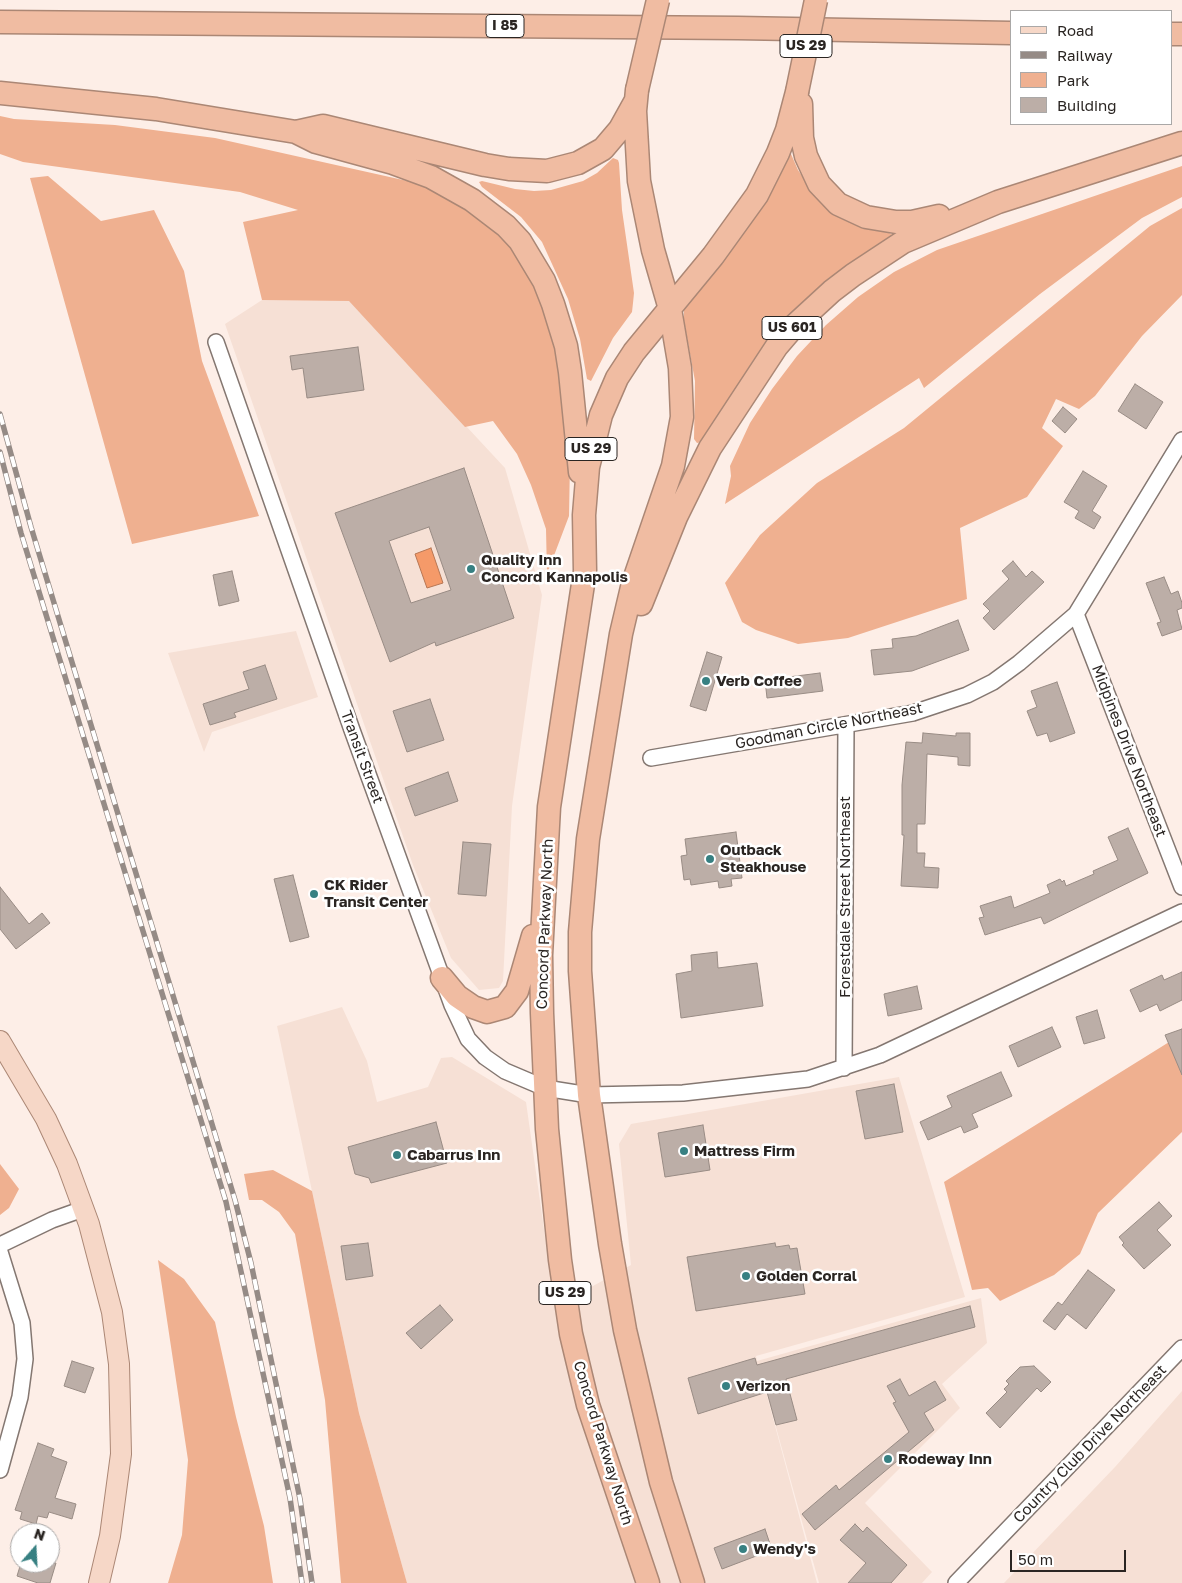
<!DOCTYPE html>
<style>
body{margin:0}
#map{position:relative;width:1182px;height:1583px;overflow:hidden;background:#fdeee7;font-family:"Golos Text",sans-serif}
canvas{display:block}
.legend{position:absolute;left:1010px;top:10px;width:162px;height:115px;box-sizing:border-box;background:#fff;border:1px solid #aaa8a7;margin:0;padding:6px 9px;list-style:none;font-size:15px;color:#2a2522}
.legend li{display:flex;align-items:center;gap:10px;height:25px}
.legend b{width:25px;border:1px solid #aaa8a7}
.north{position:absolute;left:10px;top:1523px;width:50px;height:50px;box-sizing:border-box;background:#fff;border:1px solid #aaa8a7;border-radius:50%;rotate:19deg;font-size:14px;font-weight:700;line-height:20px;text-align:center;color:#2a2522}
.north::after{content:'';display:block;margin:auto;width:18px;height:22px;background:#378082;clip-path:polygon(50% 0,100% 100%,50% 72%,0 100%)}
.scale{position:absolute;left:1010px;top:1550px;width:116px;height:22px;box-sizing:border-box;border:2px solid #2a2522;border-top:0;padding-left:6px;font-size:15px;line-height:18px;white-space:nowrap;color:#2a2522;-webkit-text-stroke:4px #fff;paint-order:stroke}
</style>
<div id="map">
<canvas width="1182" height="1583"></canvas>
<ul class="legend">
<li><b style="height:6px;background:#f6d7c7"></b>Road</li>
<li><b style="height:6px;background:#958b86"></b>Railway</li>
<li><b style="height:14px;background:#efb090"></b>Park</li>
<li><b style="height:14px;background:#bcaea7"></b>Building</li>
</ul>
<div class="north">N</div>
<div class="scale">50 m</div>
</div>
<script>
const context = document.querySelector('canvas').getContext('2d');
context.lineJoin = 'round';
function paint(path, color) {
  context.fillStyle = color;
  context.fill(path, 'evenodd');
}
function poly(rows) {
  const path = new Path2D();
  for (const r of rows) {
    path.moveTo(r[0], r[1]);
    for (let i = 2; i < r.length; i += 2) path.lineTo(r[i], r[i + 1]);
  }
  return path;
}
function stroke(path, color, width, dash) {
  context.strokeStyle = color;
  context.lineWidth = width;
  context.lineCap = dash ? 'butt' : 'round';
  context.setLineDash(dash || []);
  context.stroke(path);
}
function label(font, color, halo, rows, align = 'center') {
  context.font = font + ' "Golos Text",sans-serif';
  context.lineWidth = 5;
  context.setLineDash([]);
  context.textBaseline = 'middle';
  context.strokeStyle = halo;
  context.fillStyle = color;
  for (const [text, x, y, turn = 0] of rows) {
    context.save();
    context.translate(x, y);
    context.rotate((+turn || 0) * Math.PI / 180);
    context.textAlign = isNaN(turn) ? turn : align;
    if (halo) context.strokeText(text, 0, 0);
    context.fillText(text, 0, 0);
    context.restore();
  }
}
const built = poly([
 [262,300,349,300,505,468,542,595,512,806,503,981,499,988,479,990,451,958,413,865,225,324],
 [296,631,318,697,212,732,204,752,168,653],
 [342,1007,367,1061,377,1102,428,1087,441,1058,452,1057,526,1102,555,1307,631,1265,619,1144,631,1124,899,1077,965,1297,756,1356,757,1361,981,1298,987,1343,942,1384,960,1408,865,1503,932,1572,922,1583,819,1583,758,1362,817,1583,407,1583,359,1413,277,1026],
 [1182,1391,1182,1583,1004,1583,1115,1467]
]);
const green = poly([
 [0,116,14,119,115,125,215,138,421,184,450,196,509,235,549,291,570,462,569,516,547,574,546,529,531,485,517,454,493,421,465,427,349,301,262,300,243,222,298,210,240,192,23,162,0,154],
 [787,154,791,154,798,170,813,192,893,235,829,278,794,311,754,359,702,442,697,443,694,439,695,381,684,321,684,309,720,265],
 [613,158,618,160,619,163,622,210,634,293,633,303,632,312,613,338,591,381,587,379,580,339,568,299,542,242,521,217,482,187,479,182,482,181,515,189,534,191,551,190,583,181,597,173],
 [1182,166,1182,197,1142,218,1040,294,924,388,919,378,725,504,731,476,730,466,750,423,772,389,797,356,826,325,858,297,894,272,937,250],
 [48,176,101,221,154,210,184,271,202,361,259,516,132,544,30,178],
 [1182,208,1182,295,1142,336,1095,396,1079,409,1056,399,1042,428,1063,446,1027,497,960,528,967,599,848,638,798,644,756,630,742,622,725,583,760,535,817,483,904,428,1150,226],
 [1182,1034,1182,1132,1098,1213,1080,1254,1054,1275,1000,1301,988,1288,972,1290,944,1182],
 [0,1164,19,1189,9,1208,0,1215],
 [273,1170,312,1191,359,1413,407,1583,341,1583,325,1400,295,1234,279,1212,262,1200,249,1200,244,1174],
 [158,1260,184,1279,215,1322,236,1417,264,1526,273,1583,168,1583,182,1535,188,1460]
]);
const water = poly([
 [431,548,443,583,427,588,415,554,431,548]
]);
const building = poly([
 [358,347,364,390,307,398,303,368,292,370,290,356,358,347],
 [1135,384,1163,402,1146,429,1118,411,1135,384],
 [1063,407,1077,419,1065,433,1052,421,1063,407],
 [464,468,514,618,436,646,435,642,390,662,335,513,464,468],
 [429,527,451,590,411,603,389,541,429,527],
 [1083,471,1107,486,1092,511,1101,517,1094,529,1075,518,1079,511,1064,502,1083,471],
 [1013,561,1026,577,1032,571,1044,582,994,630,983,618,990,611,983,604,1009,579,1002,571,1013,561],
 [232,571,239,601,219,606,213,575,232,571],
 [1164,577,1171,594,1178,591,1182,603,1182,608,1177,610,1182,629,1162,636,1157,623,1161,622,1146,583,1164,577],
 [958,620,969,650,912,671,874,675,871,650,893,648,892,639,916,636,958,620],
 [707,652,722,657,706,711,690,706,707,652],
 [265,665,277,699,234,713,236,717,210,725,203,704,249,689,243,672,265,665],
 [820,673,823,691,767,698,765,680,820,673],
 [1057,682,1075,733,1050,742,1047,733,1037,736,1027,711,1037,707,1031,691,1057,682],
 [430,699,444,740,407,752,393,711,430,699],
 [923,733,956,736,956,733,970,733,970,766,958,765,958,757,927,754,925,824,917,824,917,853,925,853,924,867,939,868,938,888,901,886,904,835,902,835,902,785,906,742,922,743,923,733],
 [448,772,458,801,415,816,405,788,448,772],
 [1128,828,1148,873,1044,924,1041,917,985,935,979,918,984,917,980,906,1011,896,1014,908,1050,893,1047,885,1060,879,1062,882,1064,880,1066,886,1094,874,1093,871,1118,860,1108,837,1128,828],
 [736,832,742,878,731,879,732,886,719,888,718,881,691,885,690,879,684,880,681,856,687,855,685,839,736,832],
 [463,842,491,844,486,896,458,894,463,842],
 [293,875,309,937,290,942,274,879,293,875],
 [0,887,29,924,42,913,50,923,16,949,0,929,0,887],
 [717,952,718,968,757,963,763,1006,681,1018,676,974,692,971,691,955,717,952],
 [1182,972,1182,1000,1160,1011,1157,1004,1140,1012,1130,990,1162,975,1164,980,1182,972],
 [917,986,922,1009,888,1016,884,994,917,986],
 [1097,1010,1105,1038,1084,1044,1076,1017,1097,1010],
 [1052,1027,1061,1047,1018,1067,1009,1046,1052,1027],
 [1182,1029,1182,1075,1165,1035,1182,1029],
 [1001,1072,1012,1096,972,1114,978,1127,964,1133,961,1126,928,1140,920,1122,952,1107,947,1096,1001,1072],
 [894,1084,903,1132,865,1139,856,1091,894,1084],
 [436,1122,447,1163,371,1183,369,1178,355,1174,348,1147,436,1122],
 [703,1125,710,1170,665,1177,658,1133,703,1125],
 [1159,1202,1172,1216,1157,1230,1171,1245,1144,1269,1122,1245,1124,1243,1119,1237,1159,1202],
 [368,1243,373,1276,346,1280,341,1246,368,1243],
 [775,1243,776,1247,789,1245,790,1249,797,1248,805,1294,696,1311,687,1257,775,1243],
 [1088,1270,1115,1290,1086,1329,1067,1314,1055,1330,1043,1321,1058,1302,1062,1305,1088,1270],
 [440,1305,453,1320,421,1349,406,1333,440,1305],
 [970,1306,975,1327,786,1379,797,1420,776,1425,767,1392,698,1414,688,1378,755,1358,757,1365,970,1306],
 [72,1361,94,1368,85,1393,64,1386,72,1361],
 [1034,1366,1051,1382,1041,1392,1037,1388,1000,1428,986,1413,1007,1392,1004,1389,1009,1384,1006,1381,1020,1367,1034,1366],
 [900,1379,909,1396,935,1381,946,1400,924,1413,934,1430,815,1530,802,1514,836,1485,839,1490,909,1432,893,1403,896,1402,887,1386,900,1379],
 [38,1443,54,1449,51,1456,67,1462,55,1498,76,1504,72,1519,49,1512,47,1518,38,1516,36,1524,20,1519,22,1512,15,1510,38,1443],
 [855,1524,863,1532,867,1527,907,1565,891,1583,848,1583,866,1563,840,1540,855,1524],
 [765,1529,772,1550,722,1569,714,1548,765,1529],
 [21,1563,56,1563,50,1583,38,1583,17,1576,21,1563]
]);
const minor = poly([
 [216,342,352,730,452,1005,468,1039,485,1057,505,1071,545,1088,589,1095,683,1093,808,1079,880,1055,1182,912],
 [1076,614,1182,887],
 [651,758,913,713,967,695,993,682,1019,663,1076,614,1182,440],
 [844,1068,846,725],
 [0,1245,52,1220,83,1209],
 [0,1252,22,1323,25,1359,20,1397,0,1470],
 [956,1583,1182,1348]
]);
const major = poly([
 [0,1041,46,1119,67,1164,89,1224,112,1312,119,1364,121,1454,110,1536,99,1583]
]);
const highway = poly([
 [0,22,738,28,1011,33],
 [1171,34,1182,34],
 [637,90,635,111,639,181,653,250,670,309,680,368,682,417,673,466,633,583,621,634,588,839,580,932,580,971,589,1095,610,1244,625,1330,661,1482,693,1583],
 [0,93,156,109,296,132,316,142,393,163,431,177,472,200,506,226,520,241,544,281,553,304,566,346,570,372,580,472],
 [801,104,802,138,806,156,819,184,838,204,866,217,896,222,912,222,939,216],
 [296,132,323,126,485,165,509,169,547,171,578,163,603,149,620,129,635,102],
 [641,604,676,517,710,448,777,346,795,325,832,291,853,275,903,242,998,202,1182,143],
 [442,978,457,996,473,1007,487,1012,505,1007,517,991,533,936],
 [648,1583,588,1405,571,1334,560,1260,547,1129,542,1013,541,955,549,807,585,571,584,515,588,467,601,415,617,378,634,352,713,256,757,195,778,153,787,130,797,92]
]);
const rail = poly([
 [0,414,31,527,235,1200,251,1263,300,1499,312,1583],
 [0,452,21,533,226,1202,290,1498,302,1583]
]);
const highwayBridge = poly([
 [637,90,658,0],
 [797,92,816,0]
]);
const markers = [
 [471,569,5,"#378082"],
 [706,681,5,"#378082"],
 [710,859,5,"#378082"],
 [314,894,5,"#378082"],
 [684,1151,5,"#378082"],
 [397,1155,5,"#378082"],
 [746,1276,5,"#378082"],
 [726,1386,5,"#378082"],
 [888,1459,5,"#378082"],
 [743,1549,5,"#378082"]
];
const shields = [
 [505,26,38],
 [806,46,52],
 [792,328,60],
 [591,449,52],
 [565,1293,52]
];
const shieldNames = [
 ["I 85",505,26],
 ["US 29",806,46],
 ["US 601",792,328],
 ["US 29",591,449],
 ["US 29",565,1293]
];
const poiNames = [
 ["Quality Inn",481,560],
 ["Concord Kannapolis",481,577],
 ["Verb Coffee",716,681],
 ["Outback",720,850],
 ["Steakhouse",720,867],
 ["CK Rider",324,885],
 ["Transit Center",324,902],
 ["Mattress Firm",694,1151],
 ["Cabarrus Inn",407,1155],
 ["Golden Corral",756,1276],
 ["Verizon",736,1386],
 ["Rodeway Inn",898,1459],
 ["Wendy's",753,1549]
];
const streetNames = [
 ["Goodman Circle Northeast",829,726,-11],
 ["Midpines Drive Northeast",1129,751,69],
 ["Transit Street",362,757,70],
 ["Forestdale Street Northeast",845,897,-90],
 ["Concord Parkway North",545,924,-88],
 ["Concord Parkway North",603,1443,73],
 ["Country Club Drive Northeast",1090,1444,-46]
];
paint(built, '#f6e0d5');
paint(green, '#efb090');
paint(water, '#f59a69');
stroke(water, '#b87754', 1);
paint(building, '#bcaea7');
stroke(building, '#998c85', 1);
stroke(minor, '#847771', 18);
stroke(major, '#ab8775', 22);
stroke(highway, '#ab8775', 25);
stroke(minor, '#fff', 15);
stroke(major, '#f6d7c7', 20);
stroke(highway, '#f0bca2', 22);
stroke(rail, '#958b86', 5.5);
stroke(rail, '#fff', 4, [11]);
stroke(highwayBridge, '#ab8775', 25, []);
stroke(highwayBridge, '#f0bca2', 22);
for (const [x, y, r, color] of markers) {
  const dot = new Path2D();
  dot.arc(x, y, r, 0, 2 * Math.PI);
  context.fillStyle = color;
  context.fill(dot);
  stroke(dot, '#fff', 2);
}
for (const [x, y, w] of shields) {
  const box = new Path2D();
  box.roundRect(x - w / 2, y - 11.5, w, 23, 4);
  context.fillStyle = '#fff';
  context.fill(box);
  stroke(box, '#2a2522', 1);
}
label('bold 14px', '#2a2522', null, shieldNames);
label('bold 15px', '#2a2522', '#fff', poiNames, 'left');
label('15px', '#2a2522', '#fff', streetNames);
</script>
